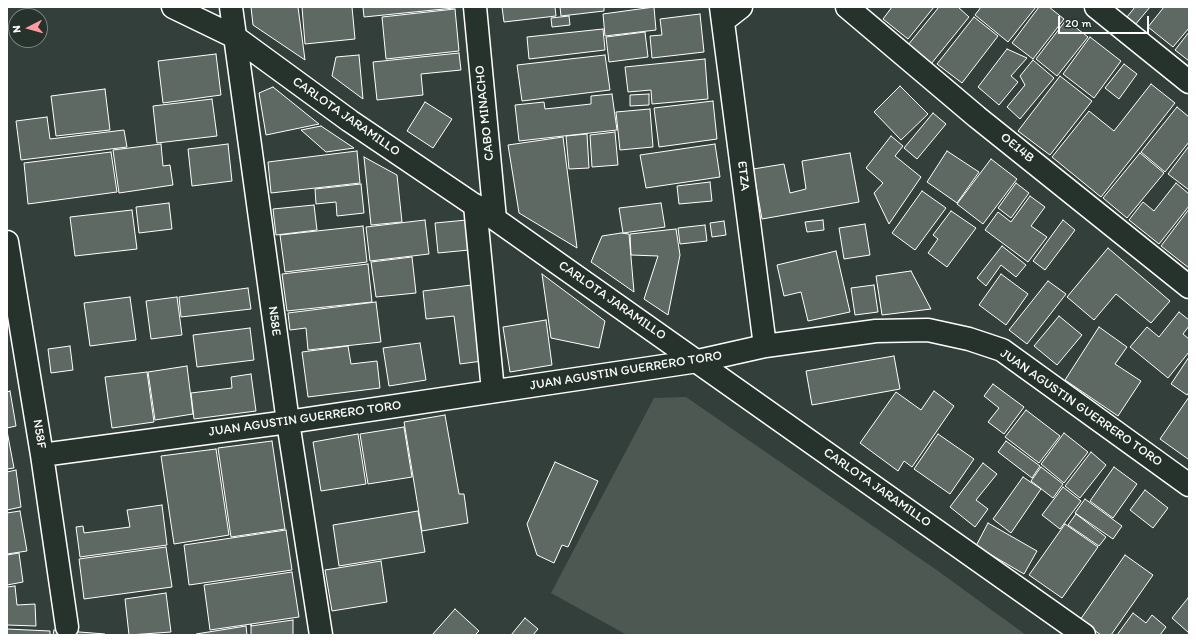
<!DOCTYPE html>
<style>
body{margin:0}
#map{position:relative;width:1196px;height:642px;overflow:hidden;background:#333f3a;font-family:Itim,sans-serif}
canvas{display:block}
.frame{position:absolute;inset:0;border:8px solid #fff;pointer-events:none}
.north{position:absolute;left:8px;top:8px;width:40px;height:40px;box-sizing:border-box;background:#26332d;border:1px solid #7d8581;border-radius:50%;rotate:264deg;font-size:11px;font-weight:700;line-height:16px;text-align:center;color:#fff}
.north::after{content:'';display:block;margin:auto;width:14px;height:18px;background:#ff9aa2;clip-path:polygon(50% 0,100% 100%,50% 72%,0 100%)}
.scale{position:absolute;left:1058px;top:16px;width:91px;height:18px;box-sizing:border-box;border:2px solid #fff;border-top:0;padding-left:5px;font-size:12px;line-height:14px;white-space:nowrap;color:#fff;-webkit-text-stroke:3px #26332d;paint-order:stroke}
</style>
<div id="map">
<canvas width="1196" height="642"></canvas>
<div class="frame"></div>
<div class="north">N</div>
<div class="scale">20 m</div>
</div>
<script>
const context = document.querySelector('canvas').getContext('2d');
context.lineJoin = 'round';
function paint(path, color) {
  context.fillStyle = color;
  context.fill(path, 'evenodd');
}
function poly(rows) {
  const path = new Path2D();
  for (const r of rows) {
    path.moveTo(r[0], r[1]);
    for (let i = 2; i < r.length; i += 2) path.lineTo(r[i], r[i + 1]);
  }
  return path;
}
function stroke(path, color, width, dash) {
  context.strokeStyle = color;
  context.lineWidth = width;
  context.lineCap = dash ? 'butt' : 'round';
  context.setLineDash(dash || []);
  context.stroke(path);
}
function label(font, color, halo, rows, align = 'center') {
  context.font = font + ' Itim,sans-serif';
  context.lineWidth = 4;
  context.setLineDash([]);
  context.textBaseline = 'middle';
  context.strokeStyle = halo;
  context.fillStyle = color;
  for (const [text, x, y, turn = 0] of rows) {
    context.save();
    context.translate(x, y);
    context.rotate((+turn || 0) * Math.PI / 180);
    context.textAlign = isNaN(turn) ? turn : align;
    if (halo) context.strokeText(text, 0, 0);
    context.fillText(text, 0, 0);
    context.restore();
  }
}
const green = poly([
 [686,397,938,571,1026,635,627,635,551,593,654,398]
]);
const building = poly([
 [251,7,298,7,305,60,253,25,251,7],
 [302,7,352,7,355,39,305,44,302,7],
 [363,7,454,7,454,8,364,17,363,7],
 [502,7,555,7,556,16,504,22,502,7],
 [560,7,604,7,604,11,561,16,560,7],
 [654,7,656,30,605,36,603,14,654,7],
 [892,7,934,7,908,39,883,19,892,7],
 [939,7,958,7,969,17,931,64,908,45,939,7],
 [981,7,1036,7,1008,42,975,15,981,7],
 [1039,7,1049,7,1064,19,1033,59,1012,43,1039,7],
 [1135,7,1150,7,1135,25,1127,17,1135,7],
 [1164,7,1189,7,1189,28,1173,47,1148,27,1164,7],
 [455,9,459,51,386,59,382,17,455,9],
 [700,14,704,52,652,58,650,36,662,35,660,19,700,14],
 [569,16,570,25,552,27,551,18,569,16],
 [974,17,998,36,962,83,937,64,974,17],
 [1066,20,1088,37,1057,76,1036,59,1066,20],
 [603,29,605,50,529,59,527,37,603,29],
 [645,32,648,57,609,62,606,37,645,32],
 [1189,32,1189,61,1175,50,1189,32],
 [1090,37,1121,61,1094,98,1063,74,1090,37],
 [1007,49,1027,58,1011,76,1018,82,999,105,978,87,1007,49],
 [459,53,461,70,421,74,423,95,377,100,373,62,459,53],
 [216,54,221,95,163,103,158,61,216,54],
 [359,55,363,99,332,76,336,57,359,55],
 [605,55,610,90,522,101,517,65,605,55],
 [705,59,708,99,652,104,651,90,628,92,625,67,705,59],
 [1033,60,1054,78,1020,119,1007,107,1025,85,1020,76,1033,60],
 [1124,64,1137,74,1119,99,1105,88,1124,64],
 [1060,76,1092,101,1050,155,1018,131,1060,76],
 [1151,84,1175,103,1101,197,1052,157,1089,111,1114,131,1151,84],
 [900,86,928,114,901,140,874,112,900,86],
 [273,87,319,124,266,135,259,93,273,87],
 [105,89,110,130,56,136,51,96,105,89],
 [612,94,617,130,519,141,515,105,544,102,545,109,591,104,591,96,612,94],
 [649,94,649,105,630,106,630,95,649,94],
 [212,99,217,136,157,143,153,106,212,99],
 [713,101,717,139,659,147,654,108,713,101],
 [425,102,452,119,433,148,407,131,425,102],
 [1177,107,1189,117,1189,142,1165,172,1141,152,1177,107],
 [650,109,653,147,620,150,616,112,650,109],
 [933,113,946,124,917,159,904,148,933,113],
 [47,117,50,139,124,130,127,147,21,160,16,121,47,117],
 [321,126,354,148,326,152,301,130,321,126],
 [615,132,618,165,592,167,590,135,615,132],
 [587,134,589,168,569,169,566,136,587,134],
 [891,136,903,146,895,156,921,177,889,224,874,193,883,183,866,168,891,136],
 [563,137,577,248,519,213,508,145,563,137],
 [161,144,163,166,170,165,173,185,119,193,113,150,161,144],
 [228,144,232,181,192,186,188,149,228,144],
 [715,144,720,177,646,188,640,155,715,144],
 [1189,146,1189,190,1168,174,1189,146],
 [357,151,360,183,271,193,268,162,357,151],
 [947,151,979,172,957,203,927,182,947,151],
 [111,152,117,192,28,204,24,163,111,152],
 [850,153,859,202,762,219,753,169,784,164,790,193,806,189,802,161,850,153],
 [1140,153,1164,173,1127,218,1103,198,1140,153],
 [364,157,397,175,402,222,371,225,364,157],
 [991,159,1017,179,983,224,957,204,991,159],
 [710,182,712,201,679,204,677,186,710,182],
 [1016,183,1029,193,1011,218,998,208,1016,183],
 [1176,183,1189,194,1189,206,1159,244,1129,220,1143,202,1154,211,1176,183],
 [361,184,364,213,337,216,336,202,316,204,315,189,361,184],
 [922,191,946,208,915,250,892,233,922,191],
 [1030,196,1045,207,1031,226,1047,237,1028,262,985,230,998,212,1011,222,1030,196],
 [169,203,172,229,139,233,136,207,169,203],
 [661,203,665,227,623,233,619,208,661,203],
 [314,205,317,230,276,235,273,209,314,205],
 [1189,209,1189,268,1161,246,1189,209],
 [132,210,137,249,75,256,70,217,132,210],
 [951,211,976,228,947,267,928,253,938,239,933,235,951,211],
 [425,220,429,254,370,261,366,227,425,220],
 [467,220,469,250,438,253,435,223,467,220],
 [823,220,824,230,807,232,805,222,823,220],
 [1063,220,1075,230,1045,270,1033,261,1063,220],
 [724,221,726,235,712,237,710,223,724,221],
 [865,224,870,255,844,259,839,228,865,224],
 [705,225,707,241,680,244,678,228,705,225],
 [363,226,367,262,285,272,280,235,363,226],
 [676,229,680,255,668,315,644,299,658,256,631,255,630,234,676,229],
 [621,233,629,234,634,292,591,262,602,236,621,233],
 [1002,246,1026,265,1016,277,1001,265,986,286,977,278,1002,246],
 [1108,248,1170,301,1151,323,1116,294,1094,320,1067,297,1108,248],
 [836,251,850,312,808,321,801,292,784,296,777,265,836,251],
 [412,257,416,293,376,297,371,262,412,257],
 [368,264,372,302,287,311,282,274,368,264],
 [911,271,931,309,882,315,876,276,911,271],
 [542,274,605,321,599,348,551,338,542,274],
 [1001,274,1028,294,1006,325,979,305,1001,274],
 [1048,281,1066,294,1027,344,1009,330,1048,281],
 [472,285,482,361,460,364,454,316,426,319,423,291,472,285],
 [874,285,878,312,855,315,851,288,874,285],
 [248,288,251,309,181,317,179,297,248,288],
 [130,297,136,340,90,346,84,303,130,297],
 [177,297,182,335,151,339,146,301,177,297],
 [376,302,381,342,308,350,306,328,290,330,288,313,376,302],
 [1179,312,1189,320,1189,326,1183,334,1189,339,1189,352,1168,378,1130,347,1147,327,1159,337,1179,312],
 [1059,316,1082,335,1057,365,1034,346,1059,316],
 [546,320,552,365,510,372,503,327,546,320],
 [1099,327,1127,347,1115,364,1141,381,1118,416,1065,380,1099,327],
 [250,328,254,360,197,367,193,335,250,328],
 [420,343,426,380,389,386,383,348,420,343],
 [70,346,73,370,51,373,48,349,70,346],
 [348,346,351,364,377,361,380,388,308,397,302,352,348,346],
 [894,356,900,389,812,405,806,371,894,356],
 [1189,357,1189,392,1187,395,1171,384,1189,357],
 [187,366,193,414,155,420,148,372,187,366],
 [147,372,154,422,112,428,105,377,147,372],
 [251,374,256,411,194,419,191,393,232,388,231,377,251,374],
 [993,384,1024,407,1004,434,988,422,999,408,984,396,993,384],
 [10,391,16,426,7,428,7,392,10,391],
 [934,391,954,406,912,467,904,461,898,471,860,443,896,392,921,410,934,391],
 [1189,397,1189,457,1188,459,1160,439,1189,397],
 [1026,410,1060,436,1039,463,1005,437,1026,410],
 [445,415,459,494,464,494,468,523,422,531,404,422,445,415],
 [404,427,412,477,368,484,360,434,404,427],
 [7,431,14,468,7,469,7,431],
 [1064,433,1088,452,1064,483,1041,464,1064,433],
 [358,434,366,484,321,491,313,442,358,434],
 [938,434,974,459,950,494,914,469,938,434],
 [272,441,285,529,231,537,218,448,272,441],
 [1006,441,1040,466,1032,478,998,452,1006,441],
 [216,449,229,535,174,544,161,456,216,449],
 [1091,452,1106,465,1080,498,1065,486,1091,452],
 [555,462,598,481,568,547,562,545,554,563,537,555,527,524,555,462],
 [983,463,997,474,976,500,988,509,975,527,950,507,983,463],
 [1041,467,1063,484,1053,498,1031,481,1041,467],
 [1114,467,1137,484,1113,518,1090,501,1114,467],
 [16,470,21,507,7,510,7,472,16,470],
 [1023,477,1041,489,1011,533,993,519,1023,477],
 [1063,487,1081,501,1060,529,1042,515,1063,487],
 [1145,490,1168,508,1153,528,1130,510,1145,490],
 [1085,499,1122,526,1113,539,1075,513,1085,499],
 [162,505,167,545,80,557,76,527,83,526,84,533,130,527,127,510,162,505],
 [20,511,27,551,7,554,7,513,20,511],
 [418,511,425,552,339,566,333,525,418,511],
 [1076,514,1106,537,1099,546,1068,525,1076,514],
 [988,523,1037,551,1024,574,976,546,988,523],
 [1065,524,1098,547,1062,598,1029,575,1065,524],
 [286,530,292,570,189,585,184,545,286,530],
 [166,547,172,587,84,599,79,559,166,547],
 [19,553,23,582,7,585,7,555,19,553],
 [1125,555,1153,575,1111,635,1101,635,1080,620,1125,555],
 [381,561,387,602,332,611,325,570,381,561],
 [292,572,299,617,210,630,204,585,292,572],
 [15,586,17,605,35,604,36,626,7,625,7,587,15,586],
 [166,593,171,632,129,635,125,599,166,593],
 [1188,598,1189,599,1189,633,1172,618,1188,598],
 [455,609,479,631,475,635,432,635,455,609],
 [1133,613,1146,623,1152,615,1166,627,1160,635,1117,635,1133,613],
 [525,618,538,629,533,635,511,635,525,618],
 [293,620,293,635,251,635,251,624,251,626,293,620],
 [246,626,247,635,196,635,196,634,246,626],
 [7,629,50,631,50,635,7,635,7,629],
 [54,630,105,634,105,635,53,635,54,630]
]);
const minor = poly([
 [173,7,235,37,350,121,495,219,1084,635],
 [231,7,288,422,321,635],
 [475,7,495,219],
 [721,7,765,346],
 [847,7,977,117,1189,287],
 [1096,7,1189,82],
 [723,21,741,7],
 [475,205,493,391],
 [7,242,42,455,67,627],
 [42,455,288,422,698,361,765,346,876,331,928,330,969,339,1002,350,1189,485]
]);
const streetNames = [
 ["CABO MINACHO",485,113,-96],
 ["CARLOTA JARAMILLO",346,117,35],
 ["OE14B",1017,148,39],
 ["ETZA",743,176,83],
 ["CARLOTA JARAMILLO",612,301,35],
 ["N58E",274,321,82],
 ["JUAN AGUSTIN GUERRERO TORO",626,371,-9],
 ["JUAN AGUSTIN GUERRERO TORO",1081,408,35],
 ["JUAN AGUSTIN GUERRERO TORO",305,419,-8],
 ["N58F",39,434,81],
 ["CARLOTA JARAMILLO",877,488,35]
];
paint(green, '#4d5853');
paint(building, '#5f6964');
stroke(building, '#fff', 1);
stroke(minor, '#fff', 25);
stroke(minor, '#26332d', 22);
label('13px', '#fff', '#26332d', streetNames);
</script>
